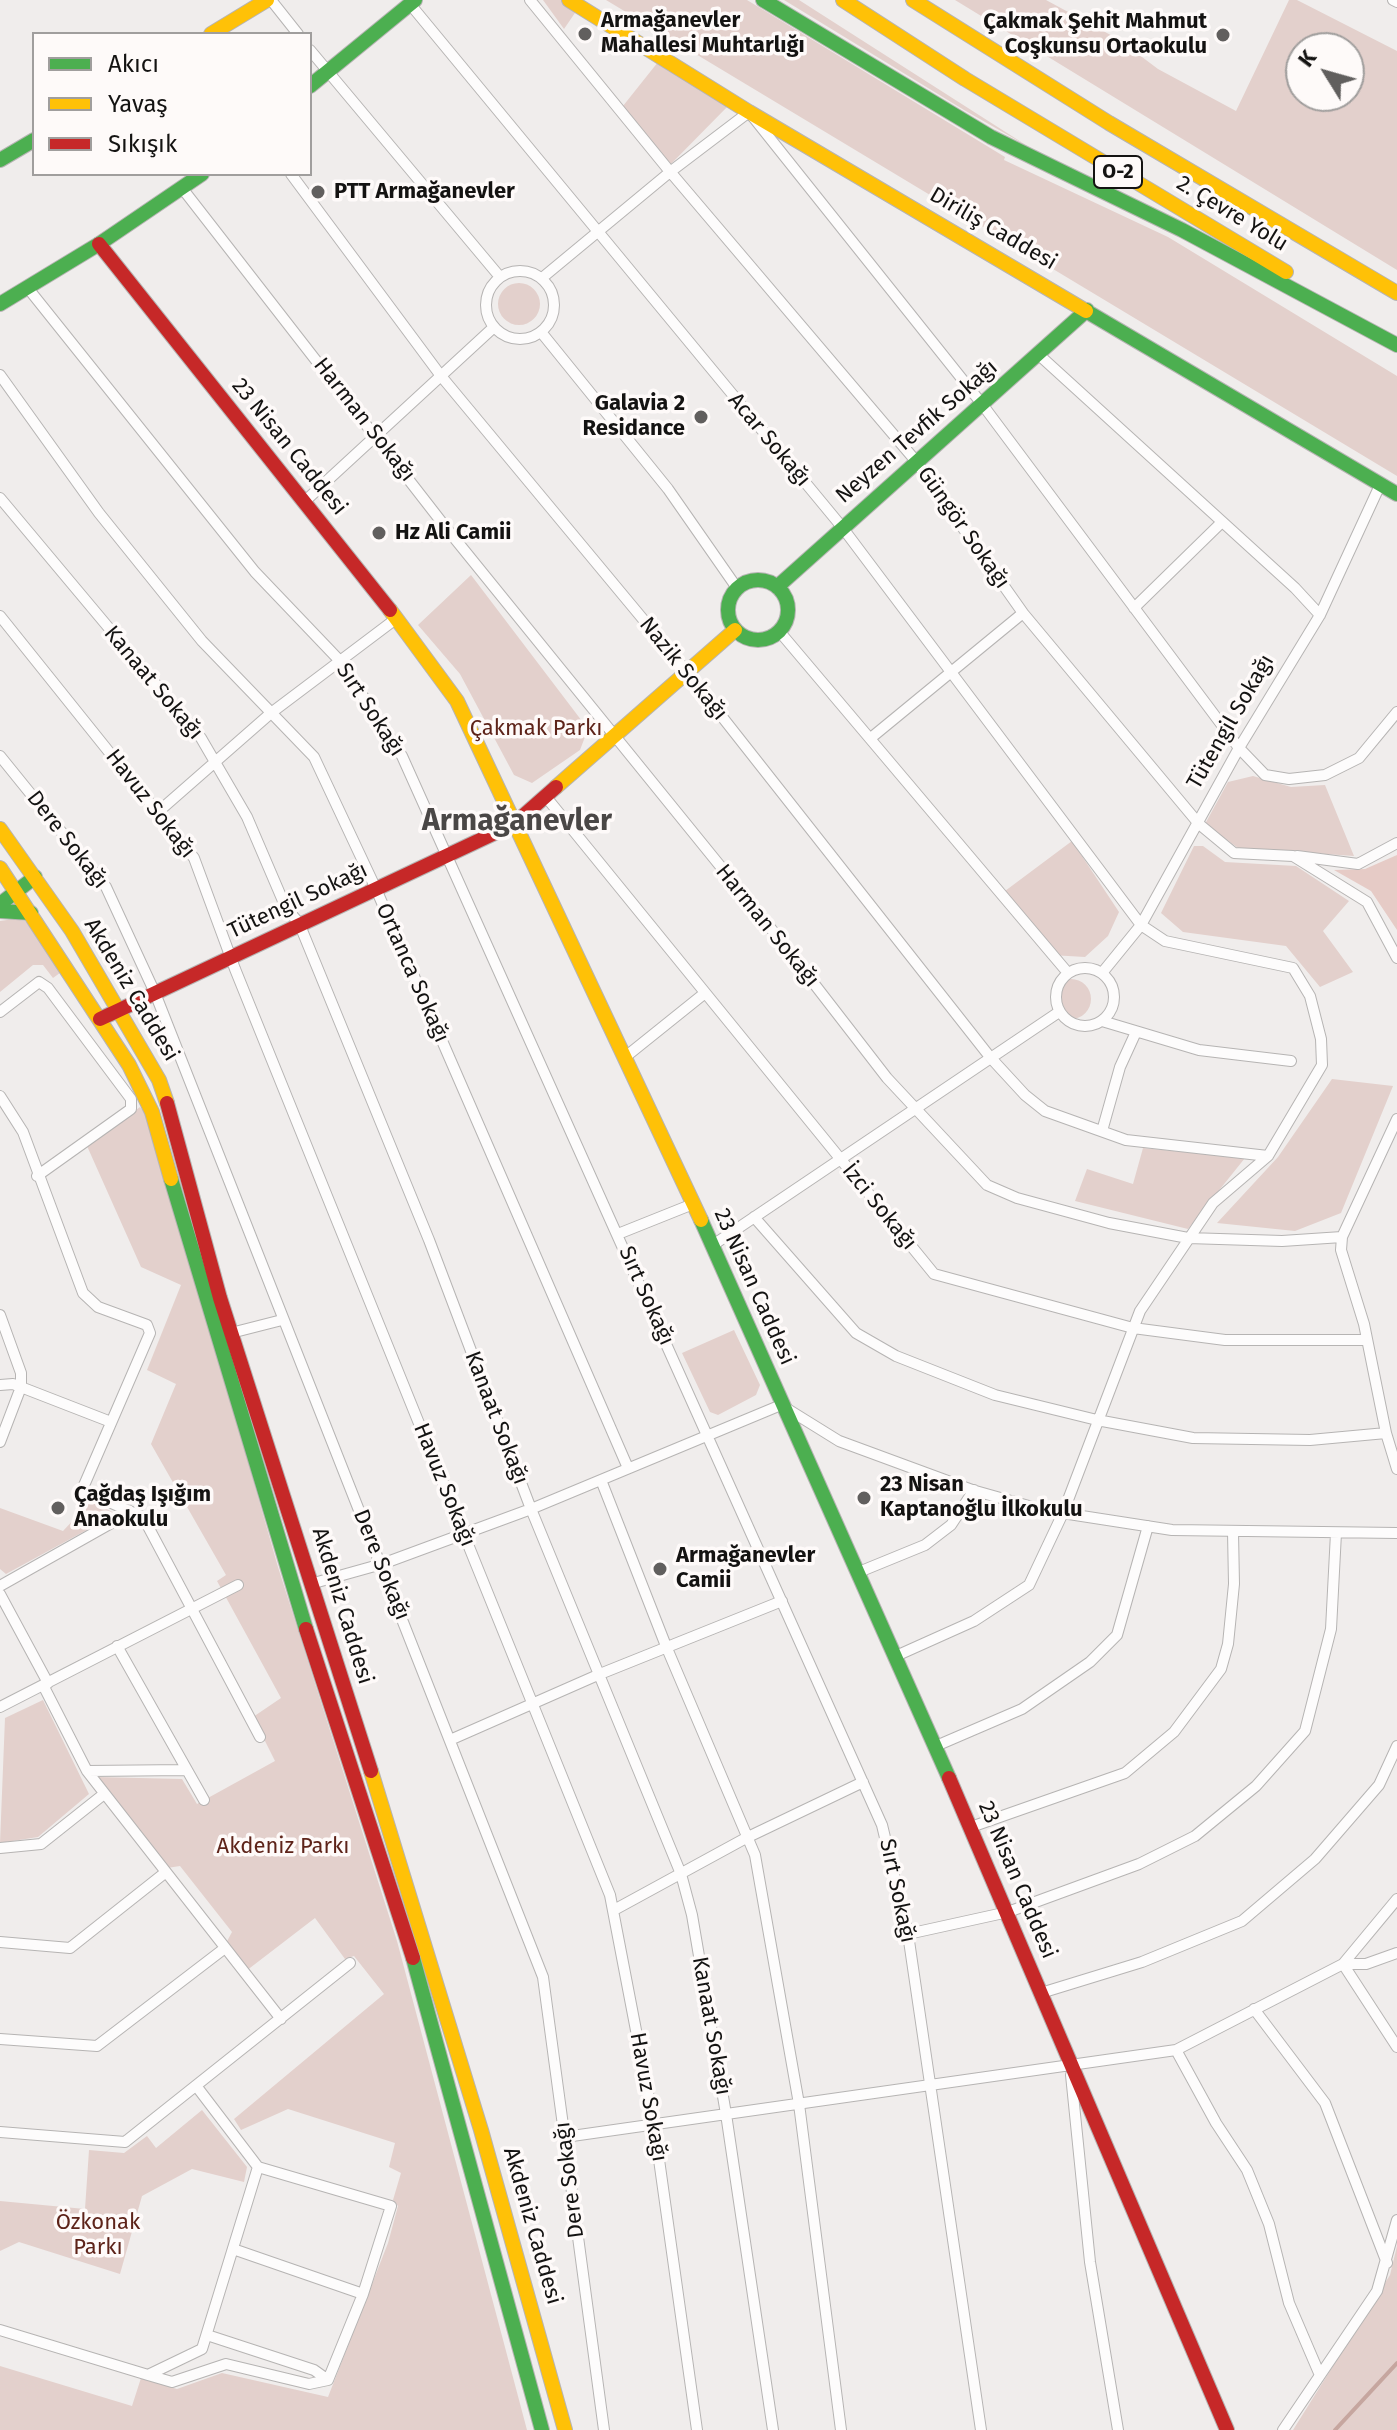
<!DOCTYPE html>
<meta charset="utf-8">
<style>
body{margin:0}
#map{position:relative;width:1397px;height:2430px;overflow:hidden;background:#f0edec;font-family:"Fira Sans",sans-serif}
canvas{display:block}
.legend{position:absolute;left:32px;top:32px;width:280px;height:144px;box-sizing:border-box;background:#fefaf9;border:2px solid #a09e9d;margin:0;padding:10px 14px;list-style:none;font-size:24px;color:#141312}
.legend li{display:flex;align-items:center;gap:16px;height:40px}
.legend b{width:40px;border:2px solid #a09e9d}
.north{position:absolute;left:1285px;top:32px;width:80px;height:80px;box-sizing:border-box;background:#fefaf9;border:2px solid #a09e9d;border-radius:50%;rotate:307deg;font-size:22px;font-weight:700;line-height:32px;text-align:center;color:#141312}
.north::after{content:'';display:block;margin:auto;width:28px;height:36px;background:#615f5e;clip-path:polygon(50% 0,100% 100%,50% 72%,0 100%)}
</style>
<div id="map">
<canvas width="1397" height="2430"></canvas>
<ul class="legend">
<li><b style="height:10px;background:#4caf50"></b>Akıcı</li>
<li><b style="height:10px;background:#ffc107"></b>Yavaş</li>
<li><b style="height:10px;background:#c62828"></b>Sıkışık</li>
</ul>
<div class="north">K</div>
</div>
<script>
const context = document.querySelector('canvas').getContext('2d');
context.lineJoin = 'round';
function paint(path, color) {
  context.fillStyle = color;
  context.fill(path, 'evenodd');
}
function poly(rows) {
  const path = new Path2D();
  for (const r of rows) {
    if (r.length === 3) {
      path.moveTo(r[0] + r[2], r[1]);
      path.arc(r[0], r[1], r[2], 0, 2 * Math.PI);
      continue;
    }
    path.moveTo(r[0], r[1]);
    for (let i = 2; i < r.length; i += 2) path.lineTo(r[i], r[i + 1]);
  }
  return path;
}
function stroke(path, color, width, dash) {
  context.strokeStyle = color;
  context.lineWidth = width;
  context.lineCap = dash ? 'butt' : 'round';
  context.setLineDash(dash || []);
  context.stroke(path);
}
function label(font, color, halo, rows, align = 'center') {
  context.font = font + ' "Fira Sans",sans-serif';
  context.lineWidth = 7;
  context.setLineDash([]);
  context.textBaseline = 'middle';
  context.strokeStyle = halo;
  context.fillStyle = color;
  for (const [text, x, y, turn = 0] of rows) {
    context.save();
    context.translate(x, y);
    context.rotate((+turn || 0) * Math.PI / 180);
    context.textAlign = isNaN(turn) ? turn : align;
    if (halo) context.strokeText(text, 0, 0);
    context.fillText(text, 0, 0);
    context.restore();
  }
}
const green = poly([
 [543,0,564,0,577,10,564,29],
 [606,0,747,0,1005,157,1004,160,1168,237,1397,376,1397,476],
 [784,0,799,0,1029,147,964,110],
 [955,0,1046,0,1118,39,1158,69,1236,111,1289,0,1297,0,1397,51,1397,270],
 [1301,48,1349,48,1349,96,1301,96],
 [662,57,730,104,667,168,619,111],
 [519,304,21],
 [471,575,588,729,580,750,532,783,514,775,460,674,418,625],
 [1253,776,1291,787,1325,785,1354,856,1238,848,1205,824,1228,782],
 [1072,841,1119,912,1108,936,1085,957,1051,955,1001,894],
 [1194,846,1203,846,1225,862,1296,866,1349,901,1323,931,1353,972,1320,987,1286,946,1183,932,1161,913],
 [14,919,25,921,64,970,53,978,43,965,33,965,0,992,0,921],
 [1071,999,20],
 [1332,1079,1393,1086,1341,1213,1295,1231,1217,1223,1278,1157],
 [140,1107,150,1118,278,1567,397,1941,527,2430,0,2430,0,2366,132,2406,141,2378,177,2389,222,2373,328,2397,388,2243,398,2206,393,2200,401,2173,389,2167,395,2143,288,2109,241,2130,234,2119,384,1994,354,1956,345,1959,315,1918,246,1971,225,1945,232,1932,180,1866,167,1868,96,1777,182,1779,197,1804,275,1761,253,1717,281,1698,217,1581,226,1575,151,1444,176,1384,147,1370,181,1285,141,1267,87,1146],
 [1143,1148,1245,1158,1188,1229,1075,1201,1087,1169,1133,1184],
 [734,1330,760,1385,756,1395,718,1415,710,1412,682,1353],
 [91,1501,116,1514,6,1574,0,1569,0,1508,63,1531],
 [43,1700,89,1794,38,1837,0,1843,5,1718],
 [202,2110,247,2167,244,2182,192,2169,142,2196,120,2274,19,2242,0,2251,0,2201,85,2209,89,2150,124,2153,147,2136,156,2148],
 [1397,2246,1397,2430,1293,2430,1390,2275]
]);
const forest = poly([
 [1397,855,1397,930,1371,891,1334,870,1365,869]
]);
const stream = poly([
 [1335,2430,1397,2363]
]);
const street = poly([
 [271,0,298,34],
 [530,0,667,168,915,460,1023,613,1199,824,1234,853,1293,856,1367,902,1397,958],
 [1393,0,1397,2],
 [310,50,500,277],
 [291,174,441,376,686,671,990,1057,1025,1095,1045,1111,1126,1140,1268,1156,1322,1065,1321,1039,1310,996,1293,968,1165,941,1141,925,842,527,410,4],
 [182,188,447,529,781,941,887,1078,987,1185,1017,1198,1109,1223,1188,1238,1282,1241,1342,1237],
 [520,305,34],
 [542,278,670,172,749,112,982,404,1239,748,1265,775,1289,779,1325,775,1359,758,1397,712],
 [27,287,255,572,340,661,402,756,882,1825,908,1934,981,2430],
 [541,332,668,489,737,588],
 [1038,354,1295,588,1320,615],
 [0,375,99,513,202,641,314,757,376,889,628,1468],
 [0,498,201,738,247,817,286,908,299,923,429,1240,531,1509,681,1874,692,1915,726,2114,773,2430],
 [304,502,494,327],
 [1134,608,1222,522],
 [0,616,194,858,235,969,610,1895,654,2124,697,2430],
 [779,631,1068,973],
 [872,737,1023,613],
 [0,756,106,887,155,993,543,1977,604,2430],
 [546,797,934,1274,1133,1328,1225,1340,1367,1340],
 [158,812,271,713,397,618],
 [1297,856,1358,864,1397,843],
 [1085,997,29],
 [1102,973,1141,925,1239,748,1320,615,1381,483],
 [0,1012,39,982,48,988,131,1099,131,1109,37,1176],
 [1102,1021,1199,1050,1291,1061],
 [624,1058,705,993],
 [0,1096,23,1132,83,1293,98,1307,147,1325,150,1333,82,1490,143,1517,260,1737],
 [1397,1119,1342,1237,1341,1250,1364,1324,1386,1433,1397,1469],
 [1102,1131,1120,1067,1136,1032],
 [754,1217,856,1333,896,1356,995,1395,1097,1420,1193,1438,1310,1440,1386,1433],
 [618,1234,693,1204],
 [713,1245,1059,1012],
 [0,1315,21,1373,21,1387,0,1442],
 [231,1333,282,1320],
 [0,1385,13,1384,111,1422],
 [601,1480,666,1646,755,1855,799,2104,841,2430],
 [859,1572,925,1545,951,1525,974,1490],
 [314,1583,382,1564,531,1509,781,1405,839,1441,972,1490,1043,1510,1172,1530,1397,1533],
 [0,1586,131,1512],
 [0,1594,48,1683],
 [117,1646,204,1800],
 [896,1656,974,1621,1029,1585,1063,1513,1140,1311,1213,1203,1268,1156],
 [43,1685,87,1771,281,2019],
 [0,1707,238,1585],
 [450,1740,600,1674,782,1601],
 [936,1746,1022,1709,1090,1662,1117,1635,1148,1526],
 [87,1771,186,1770],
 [971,1827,1125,1773,1174,1732,1221,1669,1228,1644,1234,1584,1233,1532],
 [0,1848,41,1844,104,1794],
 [1397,1899,1343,1964,1397,2047],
 [614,1910,746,1838,863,1782],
 [908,1934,1008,1912,1139,1864,1195,1836,1256,1786,1305,1731,1331,1629,1336,1533],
 [0,1942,70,1948,166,1872],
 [1041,1993,1142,1962,1242,1921,1315,1859,1379,1785,1397,1746],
 [1254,2009,1325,2103,1387,2263],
 [0,2039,97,2046,225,1948],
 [1176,2050,1216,2123,1247,2170,1269,2224,1289,2303,1319,2373],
 [1071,2075,1090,2262,1118,2430],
 [197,2087,258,2167],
 [0,2132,125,2142,350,1963],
 [565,2137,1176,2050,1343,1964,1366,1964,1397,1953],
 [258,2167,391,2206,363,2294,328,2380],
 [233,2249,363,2294],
 [0,2330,148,2375,202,2349,258,2167],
 [148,2375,172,2382,226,2364,309,2384,328,2380,314,2370,207,2335],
 [1283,2430,1377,2291,1397,2220]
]);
const fast = poly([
 [763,0,991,137,1182,230,1397,345],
 [310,86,415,0],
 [0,160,34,140],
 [0,304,99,244,202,174],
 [1086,311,1397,494],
 [758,610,30],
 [777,587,1087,310],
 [0,904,35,877],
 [0,911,31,913],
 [171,1179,306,1629],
 [701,1220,949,1778],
 [413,1958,542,2430]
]);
const slow = poly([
 [569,0,749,112,1086,311],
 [843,0,965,79,1286,272],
 [913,0,1109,123,1397,293],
 [211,34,267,0],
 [390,610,457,701,701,1220],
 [556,787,735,630],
 [0,829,72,931,159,1080,167,1103],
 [0,868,129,1065,152,1112,171,1179],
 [371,1771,481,2130,565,2430]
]);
const jam = poly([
 [99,244,390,610],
 [100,1019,514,824,556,787],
 [167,1103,220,1298,371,1771],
 [306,1629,413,1958],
 [949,1778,1227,2430]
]);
const markers = [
 [585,34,8,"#615f5e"],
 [1223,35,8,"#615f5e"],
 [318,192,8,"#615f5e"],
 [701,417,8,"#615f5e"],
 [379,533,8,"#615f5e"],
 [864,1498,8,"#615f5e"],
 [58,1508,8,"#615f5e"],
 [660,1569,8,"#615f5e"]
];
const shields = [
 [1118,172,48]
];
const shieldNames = [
 ["O-2",1118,172]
];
const poiNames = [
 ["Armağanevler",601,21],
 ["Mahallesi Muhtarlığı",601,46],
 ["Çakmak Şehit Mahmut",1207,22,"right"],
 ["Coşkunsu Ortaokulu",1207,47,"right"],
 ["PTT Armağanevler",334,192],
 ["Galavia 2",685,404,"right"],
 ["Residance",685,429,"right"],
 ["Hz Ali Camii",395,533],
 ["23 Nisan",880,1485],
 ["Kaptanoğlu İlkokulu",880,1510],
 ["Çağdaş Işığım",74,1495],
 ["Anaokulu",74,1520],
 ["Armağanevler",676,1556],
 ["Camii",676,1581]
];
const streetNames = [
 ["2. Çevre Yolu",1232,214,31],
 ["Diriliş Caddesi",993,229,30],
 ["Harman Sokağı",364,420,52],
 ["Neyzen Tevfik Sokağı",917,432,-41],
 ["Acar Sokağı",769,440,50],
 ["23 Nisan Caddesi",289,447,51],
 ["Güngör Sokağı",963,528,55],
 ["Nazik Sokağı",683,669,51],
 ["Kanaat Sokağı",153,683,50],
 ["Sırt Sokağı",370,710,57],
 ["Tütengil Sokağı",1231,722,-60],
 ["Havuz Sokağı",150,804,52],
 ["Dere Sokağı",67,840,52],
 ["Tütengil Sokağı",298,901,-25],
 ["Harman Sokağı",767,926,51],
 ["Ortanca Sokağı",412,973,66],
 ["Akdeniz Caddesi",131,990,59],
 ["İzci Sokağı",879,1207,51],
 ["23 Nisan Caddesi",754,1287,66],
 ["Sırt Sokağı",646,1296,66],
 ["Kanaat Sokağı",496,1418,69],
 ["Havuz Sokağı",444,1485,68],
 ["Dere Sokağı",381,1565,68],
 ["Akdeniz Caddesi",342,1606,73],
 ["23 Nisan Caddesi",1017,1880,67],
 ["Sırt Sokağı",897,1891,78],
 ["Kanaat Sokağı",711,2026,80],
 ["Havuz Sokağı",648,2097,80],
 ["Dere Sokağı",570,2180,-97],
 ["Akdeniz Caddesi",532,2226,74]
];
const parkNames = [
 ["Çakmak Parkı",536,729],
 ["Akdeniz Parkı",283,1847],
 ["Özkonak",98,2223],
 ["Parkı",98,2248]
];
const districtNames = [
 ["Armağanevler",517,822]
];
paint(green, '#e3d0cc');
paint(forest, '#e6cbc6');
stroke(stream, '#c6a69f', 4);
stroke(street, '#b6b4b3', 12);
stroke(fast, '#b6b4b3', 16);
stroke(slow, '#b6b4b3', 16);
stroke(jam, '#b6b4b3', 16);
stroke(street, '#fdfcfc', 10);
stroke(fast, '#4caf50', 14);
stroke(slow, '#ffc107', 14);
stroke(jam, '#c62828', 14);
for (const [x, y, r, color] of markers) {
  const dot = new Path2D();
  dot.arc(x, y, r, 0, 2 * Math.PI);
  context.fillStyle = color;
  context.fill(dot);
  stroke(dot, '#fefaf9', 3);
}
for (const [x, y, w] of shields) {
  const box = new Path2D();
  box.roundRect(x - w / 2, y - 16, w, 32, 6);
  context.fillStyle = '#fefaf9';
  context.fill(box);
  stroke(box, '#141312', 2);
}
label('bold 20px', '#141312', null, shieldNames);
label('bold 22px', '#141312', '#fefaf9', poiNames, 'left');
label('22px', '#141312', '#fefaf9', streetNames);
label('22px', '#5d2319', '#fefaf9', parkNames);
label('bold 30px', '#4a4746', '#fefaf9', districtNames);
</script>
